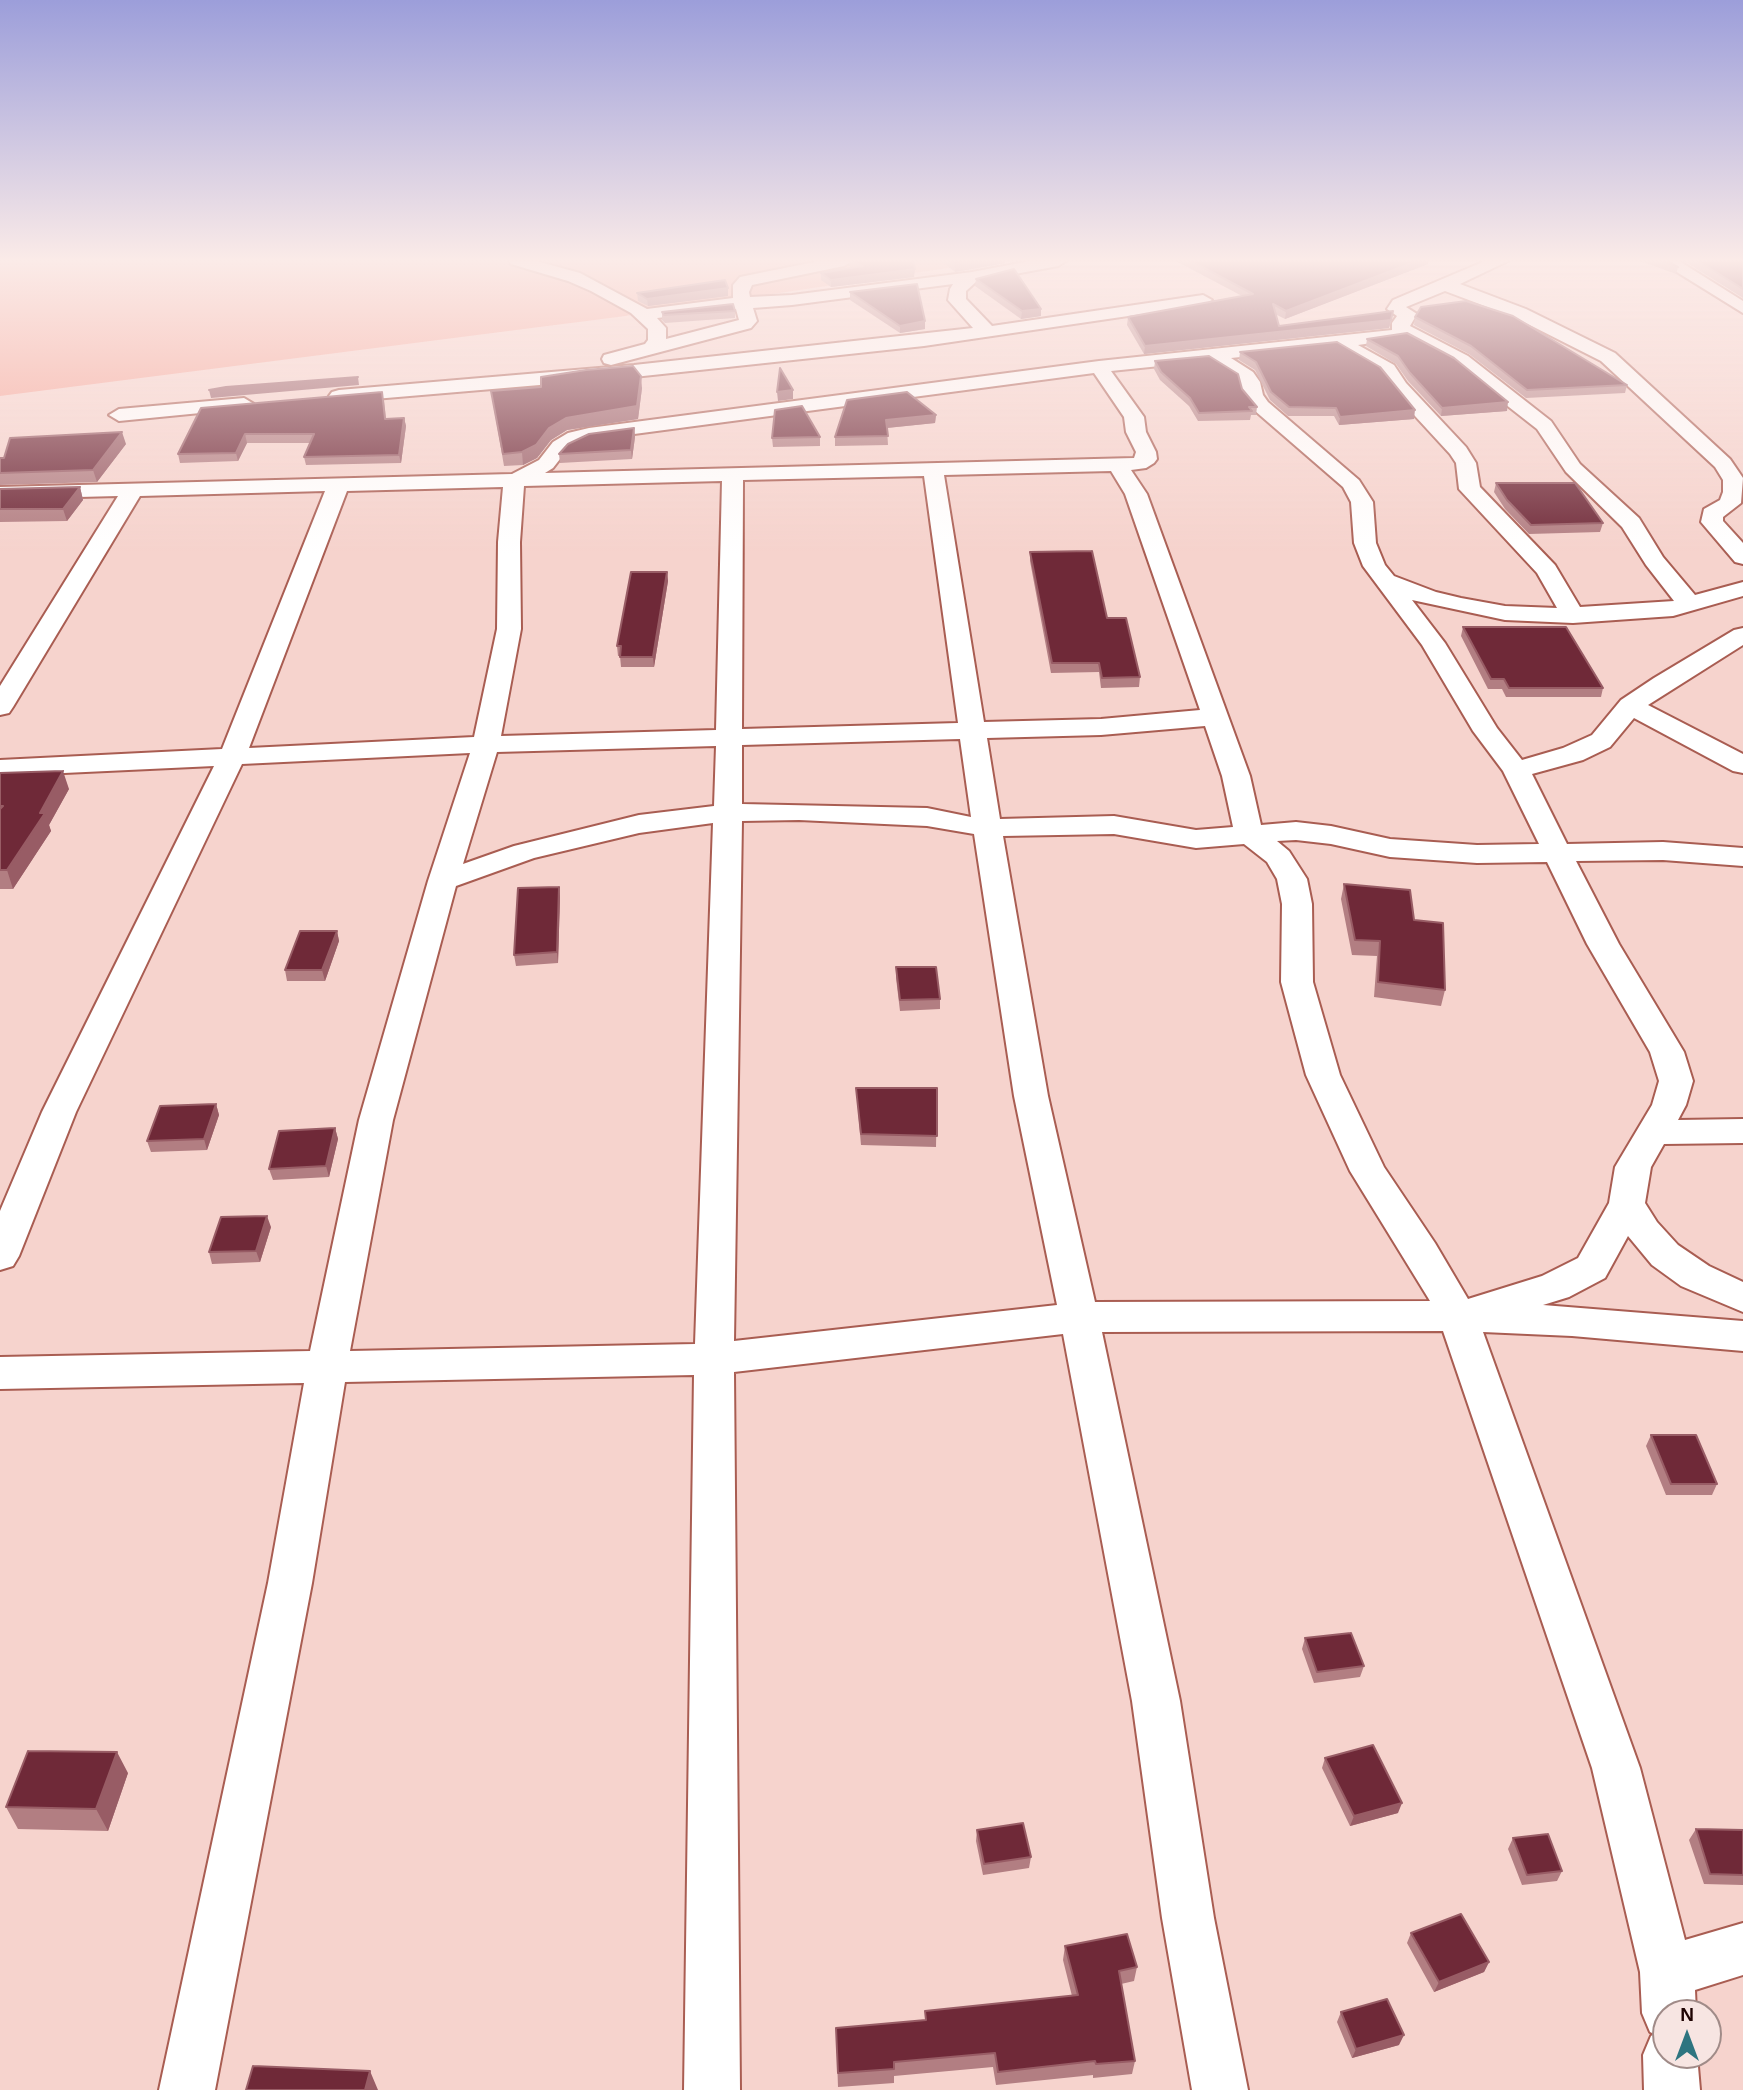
<!DOCTYPE html>
<style>
body{margin:0}
#map{position:relative;width:1743px;height:2090px;overflow:hidden;background:#f6d3cd;font-family:Arial,sans-serif}
canvas{display:block}
.north{position:absolute;left:1652px;top:1999px;width:70px;height:70px;box-sizing:border-box;background:#f7e5e2;border:2px solid #a08b88;border-radius:50%;rotate:0deg;font-size:19px;font-weight:700;line-height:28px;text-align:center;color:#1e0302}
.north::after{content:'';display:block;margin:auto;width:24px;height:32px;background:#2e7580;clip-path:polygon(50% 0,100% 100%,50% 72%,0 100%)}
</style>
<div id="map">
<canvas width="1743" height="2090"></canvas>
<div class="north">N</div>
</div>
<script>
const context = document.querySelector('canvas').getContext('2d');
context.lineJoin = 'round';
function paint(path, color) {
  context.fillStyle = color;
  context.fill(path, 'evenodd');
}
function poly(rows) {
  const path = new Path2D();
  for (const r of rows) {
    path.moveTo(r[0], r[1]);
    for (let i = 2; i < r.length; i += 2) path.lineTo(r[i], r[i + 1]);
  }
  return path;
}
function stroke(path, color, width, dash) {
  context.strokeStyle = color;
  context.lineWidth = width;
  context.lineCap = dash ? 'butt' : 'round';
  context.setLineDash(dash || []);
  context.stroke(path);
}
const green = poly([
 [0,261,995,261,618,317,0,396]
]);
const street = poly([
 [509,261,536,261,580,273,647,309,733,298,733,285,740,277,819,261,852,261,844,266,752,285,749,292,750,297,792,295,972,272,1030,261,1066,261,1058,266,977,281,966,291,966,299,992,326,1203,295,1212,300,1203,305,924,346,634,377,339,402,332,400,329,396,332,392,339,390,634,365,973,328,948,300,950,289,953,284,792,305,753,308,757,321,751,328,611,365,604,363,602,359,604,355,645,344,648,340,648,329,631,313,591,291,568,281,511,264,509,261],
 [736,309,739,320,666,339,666,328,657,318,736,309],
 [1485,261,1508,261,1460,284,1526,309,1615,353,1730,459,1743,478,1741,503,1723,517,1723,521,1743,543,1743,564,1735,562,1701,522,1704,509,1720,500,1723,492,1723,480,1715,467,1601,361,1514,317,1445,291,1406,307,1417,314,1410,326,1468,356,1551,421,1580,464,1639,518,1663,557,1695,595,1743,582,1743,596,1673,616,1573,623,1505,620,1412,600,1445,643,1497,728,1522,760,1563,748,1592,735,1621,700,1654,678,1734,630,1743,628,1743,645,1648,705,1743,754,1743,773,1733,771,1634,718,1610,747,1583,760,1532,774,1567,844,1663,842,1743,848,1743,866,1663,860,1576,861,1619,944,1684,1052,1693,1081,1686,1105,1678,1120,1743,1119,1743,1143,1664,1144,1651,1167,1645,1203,1657,1222,1678,1245,1709,1266,1743,1282,1743,1312,1681,1286,1652,1265,1628,1236,1605,1278,1569,1297,1543,1305,1743,1321,1743,1351,1572,1336,1483,1332,1640,1768,1685,1940,1743,1923,1743,1975,1695,1990,1696,2013,1666,2013,1666,2055,1697,2055,1700,2090,1644,2090,1643,2055,1651,2036,1654,2034,1650,2032,1642,2013,1640,1972,1592,1768,1443,1331,1102,1332,1180,1701,1214,1918,1248,2090,1192,2090,1162,1918,1132,1701,1063,1334,734,1372,740,2090,684,2090,694,1375,345,1382,312,1583,215,2090,159,2090,268,1583,304,1383,0,1389,0,1357,310,1351,359,1120,428,881,470,753,242,764,76,1112,19,1256,13,1266,0,1270,0,1211,42,1112,214,766,0,776,0,760,222,749,325,491,140,496,13,707,9,713,0,715,0,686,118,496,0,499,0,487,512,474,539,460,553,442,568,433,589,428,1099,361,1392,330,1392,323,1397,316,1387,309,1393,300,1485,261],
 [1406,338,1454,364,1537,429,1566,472,1622,527,1646,565,1674,601,1580,607,1555,565,1480,487,1476,463,1466,447,1406,383,1394,365,1358,345,1406,338],
 [1336,347,1380,373,1392,391,1450,454,1456,463,1459,489,1537,573,1557,608,1505,606,1461,598,1436,592,1394,576,1385,565,1376,543,1373,502,1359,480,1268,402,1263,395,1260,382,1253,372,1231,358,1336,347],
 [1209,361,1239,380,1243,396,1254,410,1343,487,1351,502,1354,543,1363,566,1422,645,1473,731,1503,771,1539,844,1477,845,1390,839,1331,826,1296,822,1261,825,1250,776,1147,494,1131,470,1146,468,1154,463,1157,459,1156,452,1146,432,1144,417,1111,371,1209,361],
 [1094,373,1124,417,1126,432,1136,452,1134,458,545,473,553,468,567,450,589,440,1094,373],
 [1111,471,1125,494,1200,710,1101,719,984,722,944,475,1111,471],
 [924,476,958,723,742,729,743,480,924,476],
 [722,481,716,730,501,736,521,629,520,542,524,486,722,481],
 [503,487,498,542,497,629,474,737,249,748,347,491,503,487],
 [1205,726,1222,776,1233,827,1196,830,1114,816,1000,819,987,738,1101,735,1205,726],
 [960,739,971,817,927,808,742,804,742,745,960,739],
 [716,746,714,806,639,815,514,846,463,864,497,752,716,746],
 [799,820,927,826,974,834,1014,1096,1057,1305,734,1341,742,821,799,820],
 [713,823,695,1344,350,1351,393,1120,456,886,534,858,639,833,713,823],
 [1114,834,1196,848,1244,844,1267,862,1277,879,1282,904,1281,982,1306,1075,1350,1171,1430,1301,1095,1302,1048,1096,1003,836,1114,834],
 [1296,840,1331,844,1390,857,1477,863,1547,862,1587,944,1650,1052,1659,1081,1652,1105,1615,1167,1609,1203,1578,1258,1542,1276,1468,1299,1435,1243,1384,1167,1340,1075,1313,982,1312,904,1307,879,1289,851,1277,841,1296,840],
 [1659,261,1679,261,1743,301,1743,313,1659,261],
 [244,398,254,404,251,408,119,421,109,415,119,409,244,398]
]);
const wall = poly([
 [849,261,913,261,914,277,831,287,821,280,821,273,852,268,849,266],
 [941,261,1005,261,1005,263,955,272],
 [1176,261,1428,261,1428,264,1285,319,1275,314,1279,326,1392,319,1389,328,1144,354,1127,325,1128,317,1242,296],
 [1640,261,1668,261,1678,267,1676,274],
 [1684,261,1743,261,1743,298],
 [976,279,1041,316,1021,319,975,286],
 [850,292,925,321,925,329,900,333,850,300],
 [637,293,728,296,648,306,638,301],
 [735,311,735,318,665,323,662,320,662,312],
 [1415,317,1627,385,1625,393,1526,398,1469,354,1414,325],
 [1367,339,1507,411,1441,416,1408,381,1396,364,1366,346],
 [1240,352,1414,419,1339,425,1334,416,1288,416,1270,400,1255,370,1239,360],
 [1155,361,1242,389,1257,407,1256,415,1251,415,1250,420,1198,421,1189,406,1160,380,1154,369],
 [642,388,638,419,567,430,551,440,537,458,523,465,504,466,491,391],
 [384,400,386,418,404,418,406,426,401,463,306,465,304,457,310,443,247,443,238,461,180,463,178,454,201,408],
 [936,415,935,423,887,428,888,445,835,446,835,437],
 [634,428,635,437,632,459,560,463,559,454],
 [820,437,820,446,773,447,772,438],
 [126,444,97,482,0,485,0,458],
 [1496,483,1603,523,1600,532,1529,534,1505,509,1494,492],
 [80,487,83,500,67,521,0,522,0,489],
 [1030,552,1107,618,1140,677,1139,687,1101,688,1099,672,1051,673,1030,561],
 [667,572,668,581,654,667,621,667,620,656,618,656,617,646],
 [1463,627,1603,688,1601,697,1506,697,1502,689,1488,689,1461,636],
 [0,773,69,789,49,825,51,831,13,889,0,889],
 [1344,884,1414,920,1445,990,1441,1006,1374,997,1377,956,1352,955,1341,899],
 [559,887,560,897,558,963,516,966,514,955],
 [337,931,339,941,325,981,287,981,285,970],
 [896,967,940,999,940,1009,900,1011,896,978],
 [856,1088,937,1088,936,1147,861,1145],
 [216,1104,219,1115,207,1150,151,1152,147,1141],
 [335,1128,338,1139,329,1177,273,1180,269,1169],
 [271,1227,260,1262,212,1264,209,1252],
 [1651,1435,1717,1484,1712,1495,1666,1495,1646,1446],
 [1305,1638,1364,1666,1360,1677,1314,1683,1302,1649],
 [1325,1758,1398,1813,1350,1826,1322,1768],
 [128,1773,108,1831,18,1829,6,1807],
 [1696,1829,1743,1830,1743,1885,1704,1884,1689,1840],
 [977,1830,1031,1857,1029,1868,983,1875,976,1841],
 [1513,1838,1562,1871,1557,1881,1522,1885,1508,1849],
 [1411,1933,1489,1962,1484,1972,1434,1992,1407,1943],
 [1065,1946,1137,1967,1134,1981,1121,1984,1135,2061,1132,2074,1093,2078,1093,2075,996,2085,993,2067,894,2076,894,2083,838,2087,836,2028,925,2020,925,2011,1072,1996,1063,1960],
 [1341,2012,1399,2045,1352,2058,1337,2022]
]);
const shadedWall = poly([
 [973,261,1005,261,1005,263,955,272,955,264],
 [1417,261,1428,261,1428,264,1285,319,1286,311],
 [915,269,914,277,831,287,831,280],
 [728,288,728,296,648,306,647,299],
 [1041,309,1041,316,1021,319,1022,311],
 [1393,311,1389,328,1144,354,1145,346],
 [925,321,925,329,900,333,900,326],
 [641,376,642,388,638,419,567,430,551,440,537,458,523,465,522,452,549,428],
 [358,377,359,385,211,398,209,390],
 [793,390,793,399,778,401,777,392],
 [1508,402,1507,411,1441,416,1442,408],
 [1415,410,1414,419,1339,425,1340,417],
 [936,415,935,423,886,428,886,420],
 [404,418,406,426,401,463,399,455],
 [634,428,635,437,632,459,631,450],
 [122,432,126,444,97,482,93,470],
 [245,434,247,443,238,461,236,453],
 [80,487,83,500,67,521,63,509],
 [667,572,668,581,654,667,653,657],
 [63,771,69,789,49,825,51,831,13,889,7,870],
 [559,887,560,897,558,963,557,952],
 [337,931,339,941,325,981,322,970],
 [216,1104,219,1115,207,1150,204,1139],
 [335,1128,338,1139,329,1177,326,1166],
 [267,1216,271,1227,260,1262,256,1251],
 [117,1752,128,1773,108,1831,96,1809],
 [1402,1803,1398,1813,1350,1826,1354,1816],
 [1489,1962,1484,1972,1434,1992,1439,1982],
 [1404,2035,1399,2045,1352,2058,1356,2049],
 [370,2071,378,2090,365,2090]
]);
const building = poly([
 [854,261,913,261,915,269,831,280,821,273,863,266,854,261],
 [951,261,973,261,955,264,951,261],
 [1191,261,1417,261,1286,311,1273,304,1279,326,1393,311,1391,320,1145,346,1128,317,1253,294,1191,261],
 [1662,261,1668,261,1678,267,1662,261],
 [1698,261,1743,261,1743,289,1698,261],
 [1014,269,1041,309,1022,311,976,279,1014,269],
 [725,280,728,288,647,299,637,293,725,280],
 [917,284,925,321,900,326,850,292,917,284],
 [1466,301,1513,316,1627,385,1527,390,1471,346,1415,317,1421,307,1466,301],
 [733,304,735,311,664,315,662,312,733,304],
 [1407,333,1454,358,1508,402,1442,408,1410,373,1398,356,1367,339,1407,333],
 [1337,342,1380,367,1415,410,1340,417,1336,408,1289,407,1271,392,1256,362,1240,352,1337,342],
 [1209,356,1238,374,1242,389,1257,407,1249,407,1252,411,1199,413,1190,398,1161,372,1155,361,1209,356],
 [633,366,641,376,637,406,566,418,549,428,536,445,522,452,503,454,491,391,541,387,541,377,586,370,633,366],
 [780,368,793,390,777,392,780,368],
 [358,377,209,390,226,387,358,377],
 [382,392,385,419,404,418,399,455,304,457,314,434,245,434,236,453,178,454,201,408,382,392],
 [907,392,936,415,886,420,888,436,835,437,847,400,907,392],
 [802,406,820,437,772,438,775,410,802,406],
 [634,428,631,450,559,454,568,444,589,434,634,428],
 [122,432,93,470,0,473,0,458,4,458,10,438,122,432],
 [1496,483,1575,483,1603,523,1531,525,1507,500,1496,483],
 [80,487,63,509,0,509,0,489,80,487],
 [1092,551,1107,618,1126,618,1140,677,1102,678,1099,663,1052,663,1030,552,1092,551],
 [631,572,667,572,653,657,620,657,621,646,617,646,631,572],
 [1463,627,1566,627,1603,688,1509,688,1504,679,1491,679,1463,627],
 [63,771,40,813,45,813,7,870,0,870,0,809,3,806,0,806,0,773,63,771],
 [1344,884,1410,890,1414,920,1443,923,1445,990,1378,982,1380,941,1355,940,1344,884],
 [559,887,557,952,514,955,518,888,559,887],
 [300,931,337,931,322,970,285,970,300,931],
 [896,967,936,967,940,999,900,1000,896,967],
 [856,1088,937,1088,937,1136,861,1134,856,1088],
 [216,1104,204,1139,147,1141,160,1106,216,1104],
 [335,1128,326,1166,269,1169,279,1131,335,1128],
 [267,1216,256,1251,209,1252,221,1217,267,1216],
 [1651,1435,1696,1435,1717,1484,1671,1484,1651,1435],
 [1351,1633,1364,1666,1317,1672,1305,1638,1351,1633],
 [1373,1745,1402,1803,1354,1816,1325,1758,1373,1745],
 [28,1751,117,1752,96,1809,6,1807,28,1751],
 [1023,1823,1031,1857,984,1864,977,1830,1023,1823],
 [1696,1829,1743,1830,1743,1875,1710,1874,1696,1829],
 [1548,1834,1562,1871,1527,1875,1513,1838,1548,1834],
 [1461,1914,1489,1962,1439,1982,1411,1933,1461,1914],
 [1127,1934,1137,1967,1119,1971,1135,2061,1096,2064,1095,2061,998,2072,995,2053,894,2062,894,2069,838,2073,836,2028,926,2020,925,2011,1078,1995,1065,1946,1127,1934],
 [1387,1999,1404,2035,1356,2049,1341,2012,1387,1999],
 [253,2066,370,2071,365,2090,246,2090,253,2066]
]);
paint(green, '#f5a396');
stroke(street, '#a95d52', 4);
paint(street, '#fff');
paint(wall, '#b27e82');
paint(shadedWall, '#985c65');
paint(building, '#6f2938');
stroke(building, '#985c65', 2);
const sky = context.createLinearGradient(0, 0, 0, 554);
sky.addColorStop(0, '#9c9eda');
sky.addColorStop(0.47, '#fbebe8');
sky.addColorStop(1, '#fbebe800');
context.fillStyle = sky;
context.fillRect(0, 0, 1743, 554);
</script>
